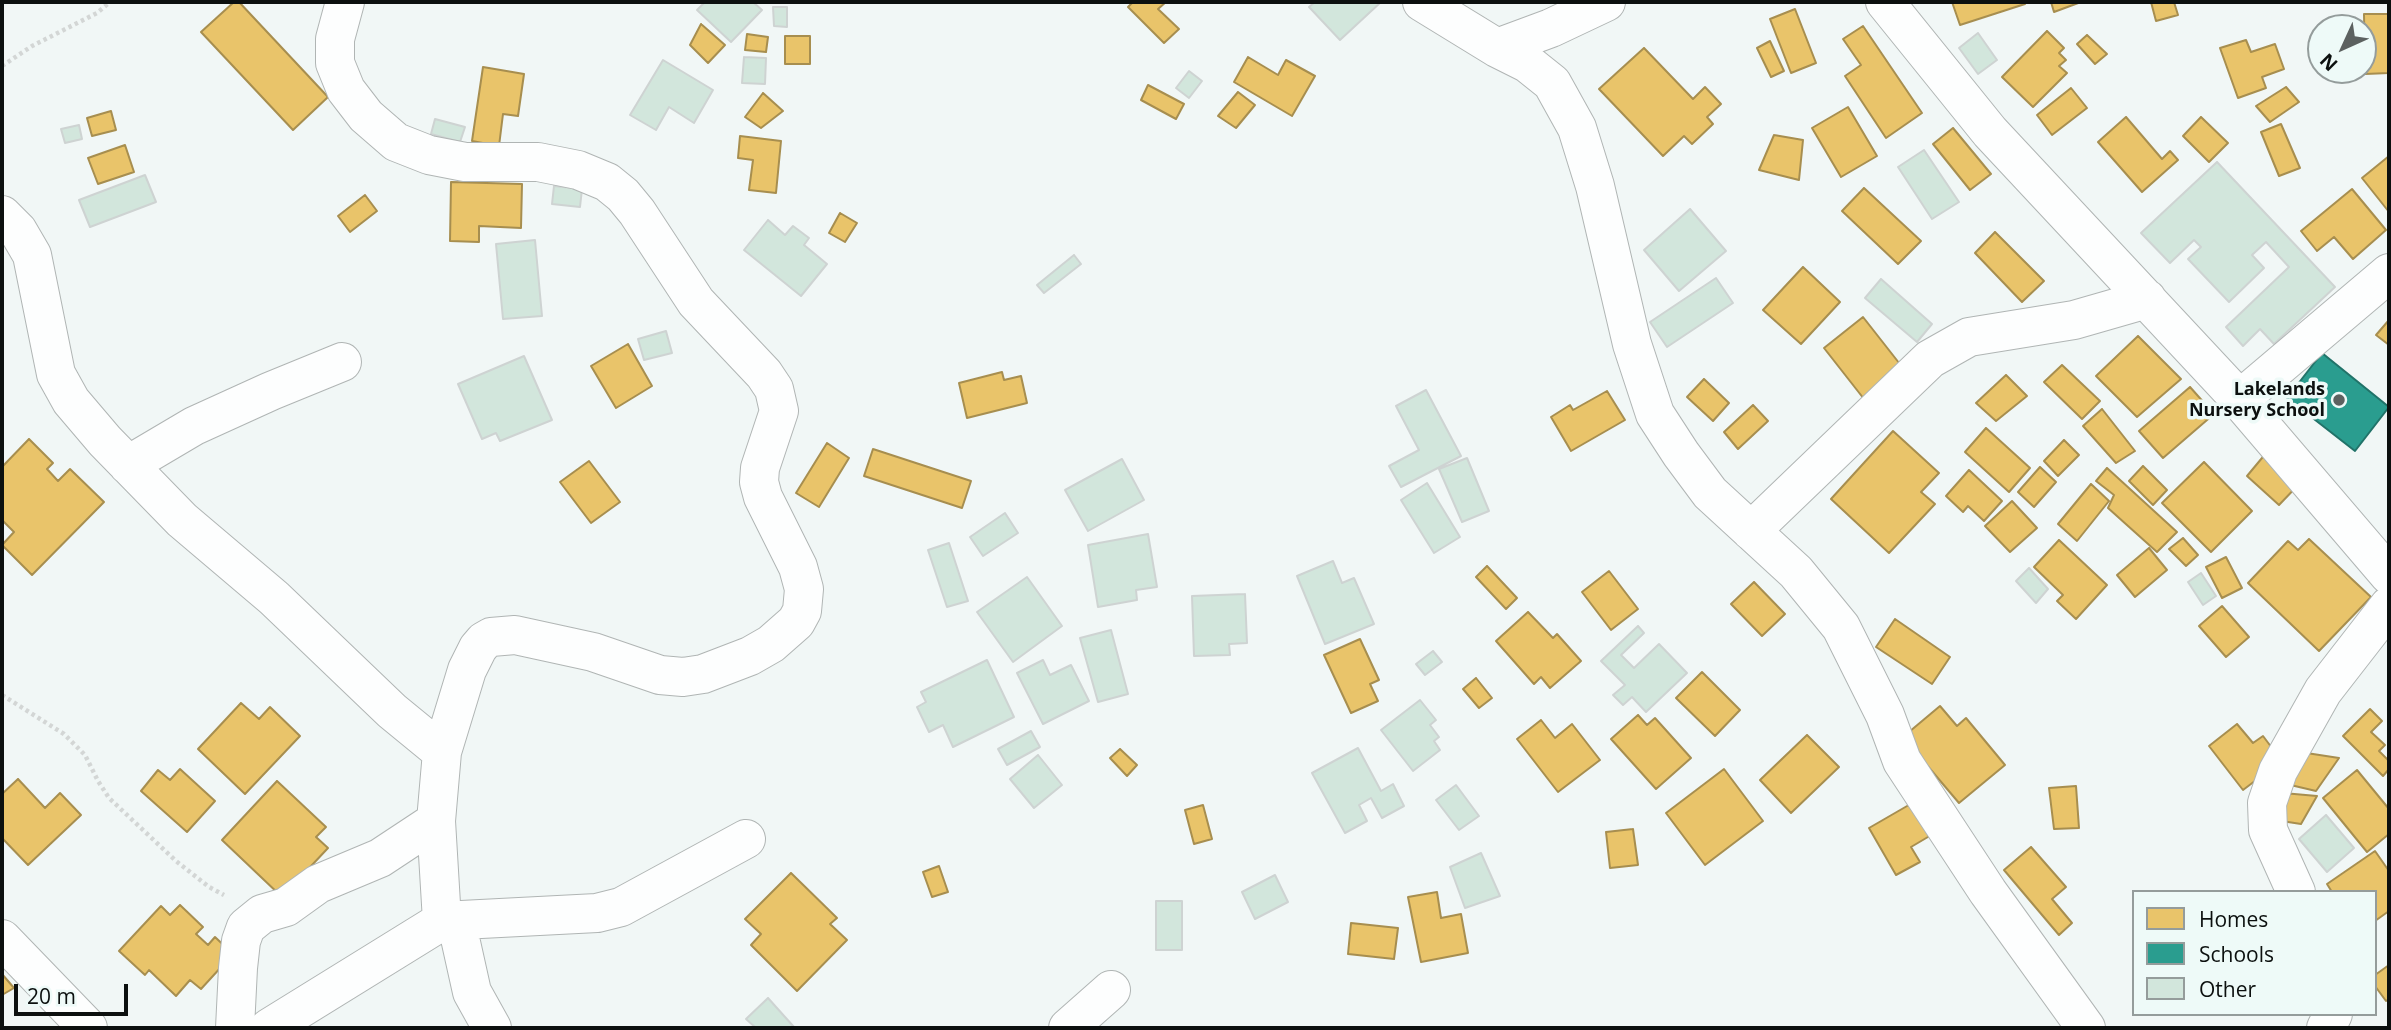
<!DOCTYPE html>
<style>
body{margin:0}
#map{position:relative;width:2391px;height:1030px;overflow:hidden;background:#f1f7f6;font-family:"Open Sans",sans-serif}
canvas{display:block}
.frame{position:absolute;inset:0;border:4px solid #0c100f;pointer-events:none}
.legend{position:absolute;left:2132px;top:890px;width:245px;height:126px;box-sizing:border-box;background:#eefaf8;border:2px solid #949c9b;margin:0;padding:9px 12px;list-style:none;font-size:21px;color:#0c100f}
.legend li{display:flex;align-items:center;gap:14px;height:35px}
.legend b{width:35px;border:2px solid #949c9b}
.north{position:absolute;left:2307px;top:14px;width:70px;height:70px;box-sizing:border-box;background:#eefaf8;border:2px solid #949c9b;border-radius:50%;rotate:225deg;font-size:19px;font-weight:700;line-height:28px;text-align:center;color:#0c100f}
.north::after{content:'';display:block;margin:auto;width:24px;height:32px;background:#5c6160;clip-path:polygon(50% 0,100% 100%,50% 72%,0 100%)}
.scale{position:absolute;left:14px;top:984px;width:114px;height:32px;box-sizing:border-box;border:4px solid #0c100f;border-top:0;padding-left:9px;font-size:21px;line-height:24px;white-space:nowrap;color:#0c100f;-webkit-text-stroke:5px #eefaf8;paint-order:stroke}
</style>
<div id="map">
<canvas width="2391" height="1030"></canvas>
<div class="frame"></div>
<ul class="legend">
<li><b style="height:19px;background:#e9c46a"></b>Homes</li>
<li><b style="height:19px;background:#2a9d8f"></b>Schools</li>
<li><b style="height:19px;background:#d2e6dc"></b>Other</li>
</ul>
<div class="north">N</div>
<div class="scale">20 m</div>
</div>
<script>
const context = document.querySelector('canvas').getContext('2d');
context.lineJoin = 'round';
function paint(path, color) {
  context.fillStyle = color;
  context.fill(path, 'evenodd');
}
function poly(rows) {
  const path = new Path2D();
  for (const r of rows) {
    path.moveTo(r[0], r[1]);
    for (let i = 2; i < r.length; i += 2) path.lineTo(r[i], r[i + 1]);
  }
  return path;
}
function stroke(path, color, width, dash) {
  context.strokeStyle = color;
  context.lineWidth = width;
  context.lineCap = dash ? 'butt' : 'round';
  context.setLineDash(dash || []);
  context.stroke(path);
}
function label(font, color, halo, rows, align = 'center') {
  context.font = font + ' "Open Sans",sans-serif';
  context.lineWidth = 7;
  context.setLineDash([]);
  context.textBaseline = 'middle';
  context.strokeStyle = halo;
  context.fillStyle = color;
  for (const [text, x, y, turn = 0] of rows) {
    context.save();
    context.translate(x, y);
    context.rotate((+turn || 0) * Math.PI / 180);
    context.textAlign = isNaN(turn) ? turn : align;
    if (halo) context.strokeText(text, 0, 0);
    context.fillText(text, 0, 0);
    context.restore();
  }
}
const homes = poly([
 [234,2,239,2,328,97,293,130,201,32,234,2],
 [1133,2,1166,2,1158,9,1179,29,1164,43,1128,7,1133,2],
 [1952,2,2024,2,2025,4,1960,25,1952,2],
 [2051,2,2081,2,2054,12,2051,2],
 [2151,2,2174,2,2178,15,2156,21,2151,2],
 [1795,9,1816,63,1791,73,1770,19,1795,9],
 [2364,14,2389,14,2389,73,2365,74,2364,14],
 [701,24,725,45,708,63,690,45,701,24],
 [1863,26,1922,113,1886,138,1845,76,1861,65,1843,39,1863,26],
 [2047,31,2064,48,2059,53,2066,60,2059,66,2067,73,2033,107,2002,77,2047,31],
 [747,34,768,37,766,52,745,50,747,34],
 [2087,35,2107,54,2095,64,2077,44,2087,35],
 [785,36,810,36,810,64,785,64,785,36],
 [2246,40,2251,52,2275,44,2284,69,2262,77,2266,88,2238,98,2220,48,2246,40],
 [1770,41,1784,71,1771,77,1757,48,1770,41],
 [1644,48,1693,99,1705,87,1721,104,1707,117,1713,124,1692,144,1684,136,1663,156,1599,89,1644,48],
 [1248,57,1278,75,1286,60,1315,76,1292,116,1234,82,1248,57],
 [483,67,524,74,518,116,503,114,499,146,472,141,483,67],
 [1148,85,1184,104,1176,119,1141,100,1148,85],
 [2286,87,2299,102,2270,122,2256,106,2286,87],
 [2071,88,2087,108,2052,135,2037,115,2071,88],
 [1238,92,1255,105,1236,128,1218,116,1238,92],
 [763,93,783,111,761,128,745,117,763,93],
 [1848,107,1877,156,1841,177,1812,128,1848,107],
 [111,111,116,130,92,136,87,118,111,111],
 [2126,117,2162,159,2170,151,2178,160,2142,192,2098,142,2126,117],
 [2201,117,2228,143,2209,162,2183,136,2201,117],
 [2281,124,2300,168,2279,176,2261,132,2281,124],
 [1953,128,1991,174,1970,190,1933,144,1953,128],
 [1774,135,1803,140,1799,180,1759,170,1774,135],
 [740,136,781,141,776,193,749,190,753,160,738,158,740,136],
 [125,145,134,172,98,184,88,158,125,145],
 [2389,156,2389,212,2362,178,2389,156],
 [451,182,522,184,521,228,479,226,479,242,450,241,451,182],
 [1864,188,1921,241,1898,264,1842,211,1864,188],
 [2352,189,2386,230,2353,259,2334,237,2317,251,2301,231,2352,189],
 [365,195,377,211,350,232,338,216,365,195],
 [840,213,857,223,845,242,829,233,840,213],
 [1995,232,2044,281,2022,302,1975,253,1995,232],
 [1803,267,1840,302,1801,344,1763,310,1803,267],
 [1863,317,1903,368,1864,399,1824,348,1863,317],
 [2389,320,2389,345,2376,335,2389,320],
 [2138,336,2181,379,2137,417,2096,376,2138,336],
 [628,344,652,386,616,408,591,366,628,344],
 [2062,365,2100,401,2082,419,2044,382,2062,365],
 [1002,372,1004,380,1021,376,1027,403,967,418,959,383,1002,372],
 [2006,375,2027,396,1996,421,1976,403,2006,375],
 [1704,379,1729,403,1713,421,1687,397,1704,379],
 [2190,387,2214,414,2163,458,2139,431,2190,387],
 [1607,391,1625,420,1571,451,1551,417,1570,405,1573,410,1607,391],
 [1753,405,1768,421,1738,449,1724,432,1753,405],
 [2102,409,2135,451,2116,463,2083,426,2102,409],
 [1986,428,2030,468,2009,492,1965,452,1986,428],
 [1893,431,1939,473,1921,492,1935,504,1889,553,1831,499,1893,431],
 [29,439,53,463,47,469,58,481,70,469,104,502,32,575,2,545,14,532,2,520,2,467,29,439],
 [2064,440,2079,455,2058,476,2044,461,2064,440],
 [827,443,849,458,819,507,796,493,827,443],
 [873,449,971,481,962,508,864,476,873,449],
 [2267,452,2301,482,2279,505,2247,476,2267,452],
 [589,461,620,502,591,523,560,482,589,461],
 [2204,462,2252,511,2211,552,2162,503,2204,462],
 [2143,466,2167,490,2153,505,2129,481,2143,466],
 [2040,467,2056,482,2034,507,2018,492,2040,467],
 [2107,468,2177,532,2157,552,2108,508,2114,495,2096,481,2107,468],
 [1969,470,2002,501,1984,521,1968,506,1963,512,1946,496,1969,470],
 [2091,484,2109,501,2077,541,2058,524,2091,484],
 [2012,501,2037,528,2010,552,1985,526,2012,501],
 [2183,538,2198,555,2186,566,2169,549,2183,538],
 [2309,539,2371,597,2319,651,2248,583,2288,541,2298,550,2309,539],
 [2059,540,2107,585,2076,619,2057,601,2063,595,2034,567,2059,540],
 [2149,548,2167,570,2135,597,2117,575,2149,548],
 [2226,557,2242,588,2222,598,2206,567,2226,557],
 [1487,566,1517,598,1506,609,1476,577,1487,566],
 [1609,571,1638,609,1611,630,1582,592,1609,571],
 [1754,582,1785,614,1762,636,1731,604,1754,582],
 [2222,606,2249,637,2226,657,2199,626,2222,606],
 [1528,612,1553,638,1557,634,1581,661,1550,688,1541,677,1534,684,1496,641,1528,612],
 [1895,619,1950,657,1932,684,1876,647,1895,619],
 [1360,639,1379,680,1370,684,1378,701,1351,713,1324,655,1360,639],
 [1702,672,1740,710,1715,736,1676,698,1702,672],
 [1476,678,1492,698,1479,708,1463,689,1476,678],
 [241,703,259,719,270,707,300,736,245,794,198,749,241,703],
 [1940,706,1957,726,1966,718,2005,765,1959,803,1903,737,1940,706],
 [2370,709,2382,721,2371,732,2385,745,2379,751,2389,761,2389,769,2383,776,2343,736,2370,709],
 [1638,715,1647,725,1655,718,1691,758,1656,789,1611,739,1638,715],
 [1541,720,1555,738,1572,724,1600,760,1558,792,1517,739,1541,720],
 [2237,724,2253,743,2263,736,2275,752,2272,768,2243,790,2209,746,2237,724],
 [1807,735,1839,767,1791,813,1760,780,1807,735],
 [1120,749,1137,765,1127,776,1110,758,1120,749],
 [2300,752,2339,758,2316,791,2282,783,2300,752],
 [180,769,215,801,187,832,141,791,158,770,170,780,180,769],
 [1724,769,1763,821,1705,865,1666,813,1724,769],
 [2357,770,2389,809,2389,834,2367,852,2323,798,2357,770],
 [18,779,45,808,60,793,81,815,28,865,2,838,2,794,18,779],
 [277,781,326,827,316,837,328,848,282,897,222,840,277,781],
 [2076,786,2079,828,2054,829,2049,788,2076,786],
 [2283,793,2317,796,2301,824,2275,820,2283,793],
 [1914,802,1933,834,1911,847,1920,862,1896,875,1869,828,1914,802],
 [1203,805,1212,839,1194,844,1185,810,1203,805],
 [1633,829,1638,865,1610,868,1606,832,1633,829],
 [2031,847,2066,887,2052,899,2072,923,2059,935,2004,870,2031,847],
 [2375,851,2389,871,2389,911,2375,921,2375,892,2332,892,2327,884,2375,851],
 [939,866,948,892,932,897,923,872,939,866],
 [791,873,837,918,830,924,847,940,797,991,751,945,761,934,745,919,791,873],
 [1437,892,1441,918,1461,914,1468,953,1421,962,1408,897,1437,892],
 [180,905,203,927,196,934,208,945,215,937,233,954,201,989,190,980,176,996,149,970,145,975,119,951,161,906,170,915,180,905],
 [1351,923,1398,928,1394,959,1348,954,1351,923],
 [2389,965,2389,999,2386,1001,2375,986,2375,975,2389,965],
 [2,974,14,988,2,995,2,974]
]);
const schools = poly([
 [2322,353,2389,407,2355,451,2287,398,2322,353]
]);
const building = poly([
 [705,2,753,2,762,10,731,42,697,10,705,2],
 [1315,2,1381,2,1340,40,1309,7,1315,2],
 [773,7,787,7,787,27,774,26,773,7],
 [1978,33,1997,60,1978,74,1959,48,1978,33],
 [744,57,766,58,765,84,742,83,744,57],
 [663,60,713,90,694,123,669,107,656,130,630,115,663,60],
 [1189,71,1202,81,1189,98,1176,88,1189,71],
 [435,119,465,127,460,142,431,134,435,119],
 [79,125,82,139,65,143,61,129,79,125],
 [1924,150,1959,202,1932,219,1898,167,1924,150],
 [2217,162,2335,287,2274,344,2260,329,2243,346,2226,327,2289,267,2266,242,2252,255,2264,268,2229,302,2188,259,2201,247,2194,240,2170,263,2141,233,2217,162],
 [145,175,156,202,90,227,79,200,145,175],
 [554,186,582,189,580,207,552,204,554,186],
 [1690,209,1726,251,1679,291,1644,250,1690,209],
 [768,220,785,235,793,226,809,238,804,245,827,264,801,296,744,250,768,220],
 [535,240,542,316,503,319,496,244,535,240],
 [1074,255,1081,264,1044,293,1037,285,1074,255],
 [1716,278,1733,303,1667,347,1650,322,1716,278],
 [1881,279,1932,324,1917,342,1865,298,1881,279],
 [666,331,672,353,644,360,638,339,666,331],
 [524,356,552,420,500,441,496,433,482,439,458,384,524,356],
 [1426,390,1461,456,1401,487,1389,466,1419,450,1396,406,1426,390],
 [1467,458,1489,511,1462,522,1439,469,1467,458],
 [1122,459,1144,500,1088,531,1065,490,1122,459],
 [1427,483,1460,537,1434,553,1401,500,1427,483],
 [1005,513,1018,533,983,556,970,537,1005,513],
 [1148,534,1157,587,1136,590,1137,600,1098,607,1088,545,1148,534],
 [949,543,968,601,947,607,928,550,949,543],
 [1333,561,1342,583,1354,578,1374,624,1325,644,1297,576,1333,561],
 [2029,568,2048,589,2036,603,2016,581,2029,568],
 [2201,573,2216,596,2203,605,2188,582,2201,573],
 [1027,577,1062,626,1013,662,977,612,1027,577],
 [1245,594,1247,643,1229,644,1230,655,1194,656,1192,596,1245,594],
 [1638,626,1644,633,1621,655,1634,668,1659,644,1687,673,1646,712,1632,697,1623,705,1613,695,1625,685,1601,661,1638,626],
 [1111,630,1128,694,1098,702,1080,638,1111,630],
 [1433,651,1442,662,1425,675,1416,664,1433,651],
 [987,660,1014,717,953,747,943,725,929,732,917,707,926,702,921,692,987,660],
 [1043,660,1050,675,1071,665,1089,701,1043,724,1017,673,1043,660],
 [1420,700,1436,720,1430,725,1439,737,1434,741,1440,750,1413,771,1381,730,1420,700],
 [1031,731,1040,747,1007,765,998,749,1031,731],
 [1358,748,1381,791,1393,784,1404,806,1382,818,1371,798,1359,805,1367,821,1345,833,1312,773,1358,748],
 [1038,755,1062,785,1034,808,1010,779,1038,755],
 [1456,785,1479,816,1459,830,1436,800,1456,785],
 [2326,815,2354,848,2327,872,2299,839,2326,815],
 [1481,853,1500,896,1465,908,1450,867,1481,853],
 [1275,875,1288,902,1255,919,1242,892,1275,875],
 [1156,901,1182,901,1182,950,1156,950,1156,901],
 [768,998,794,1027,793,1028,756,1028,746,1019,768,998]
]);
const path = poly([
 [2,66,32,46,97,13,110,2],
 [2,695,64,734,85,755,98,781,109,798,176,861,209,887,224,895]
]);
const street = poly([
 [345,2,335,39,335,63,346,90,366,116,396,142,429,155,465,162,538,162,578,170,607,182,623,195,637,212,696,302,764,374,774,389,779,411,760,468,759,482,763,497,798,567,804,589,802,611,796,622,771,644,750,656,703,674,683,677,660,675,593,652,515,635,491,637,484,641,478,648,467,670,442,752,436,821,442,921],
 [1422,2,1497,48,1527,63,1552,83,1577,128,1595,186,1632,344,1655,414,1681,454,1710,493,1796,572,1841,627,1885,715,1902,761,1988,892,2086,1028],
 [1885,2,1990,132,2230,389,2389,575],
 [1497,48,1551,28,1606,2],
 [2,215,18,231,32,255,56,374,71,401,105,441,182,520,274,598,392,711,442,752],
 [2239,400,2389,273],
 [128,465,194,426,271,391,342,362],
 [1751,531,1930,359,1969,337,2074,320,2147,299],
 [2296,892,2268,830,2267,803,2278,771,2323,691,2389,606],
 [456,920,472,992,492,1028],
 [2,939,88,1028],
 [235,1028,238,968,241,941,246,927,262,914,286,907,318,884,380,858,436,821],
 [269,1028,442,921,597,913,621,907,746,839],
 [1068,1028,1111,990],
 [2326,1028,2333,1014]
]);
const markers = [
 [2339,400,7,"#5c6160"]
];
const poiNames = [
 ["Lakelands",2325,390],
 ["Nursery School",2325,411]
];
paint(homes, '#e9c46a');
stroke(homes, '#a78e4f', 2);
paint(schools, '#2a9d8f');
stroke(schools, '#217369', 2);
paint(building, '#d2e6dc');
stroke(building, '#ced3d2', 2);
stroke(street, '#b0b5b4', 40);
stroke(path, '#d3d6d5', 4.5, [3.5, 3.5]);
stroke(street, '#fdfefe', 38);
for (const [x, y, r, color] of markers) {
  const dot = new Path2D();
  dot.arc(x, y, r, 0, 2 * Math.PI);
  context.fillStyle = color;
  context.fill(dot);
  stroke(dot, '#eefaf8', 2.5);
}
label('bold 18px', '#0c100f', '#eefaf8', poiNames, 'right');
</script>
